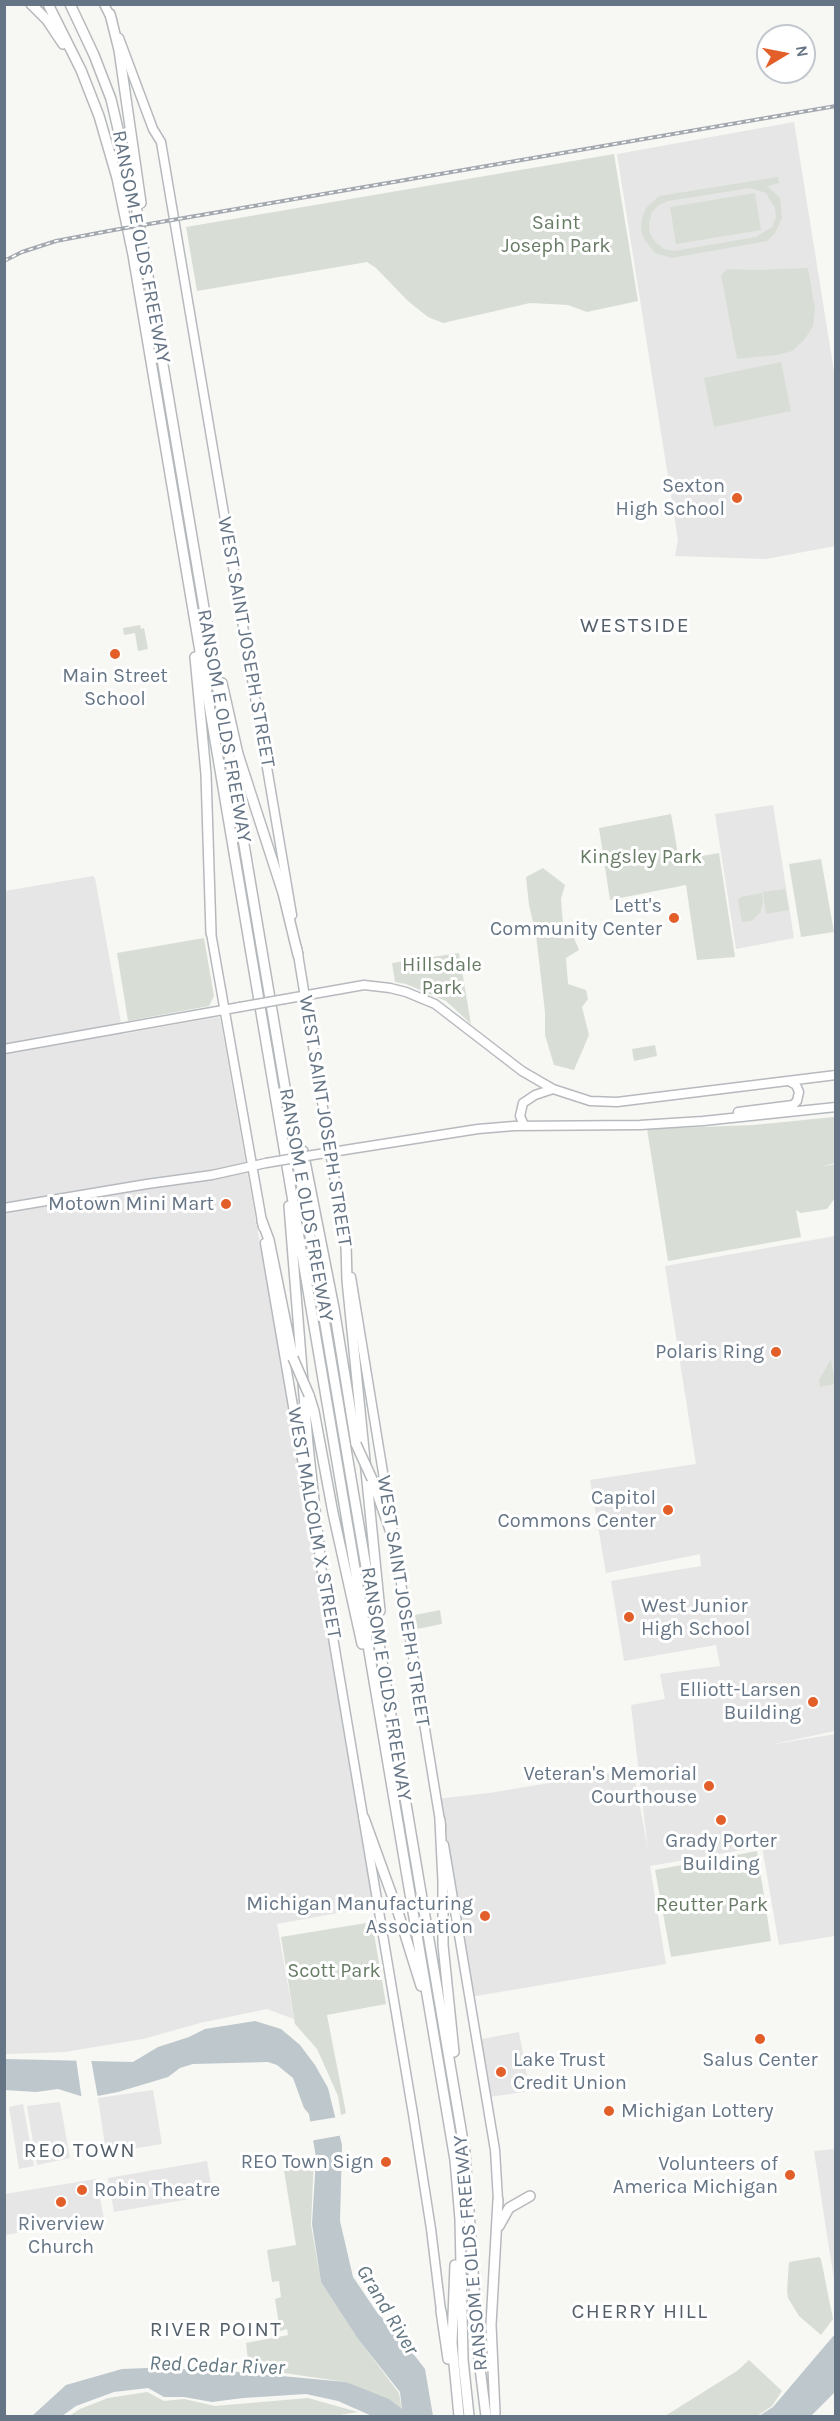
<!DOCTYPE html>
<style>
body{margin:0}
#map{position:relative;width:840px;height:2421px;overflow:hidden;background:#f7f7f4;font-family:Karla,sans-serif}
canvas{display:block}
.frame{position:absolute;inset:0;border:6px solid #667585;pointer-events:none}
.north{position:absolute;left:756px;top:24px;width:60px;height:60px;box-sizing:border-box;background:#fff;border:2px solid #c2c8ce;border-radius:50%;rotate:80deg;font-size:16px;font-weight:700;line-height:24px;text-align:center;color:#667585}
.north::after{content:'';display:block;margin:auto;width:21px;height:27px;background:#e25f29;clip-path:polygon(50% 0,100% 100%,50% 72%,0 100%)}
</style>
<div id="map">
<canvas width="840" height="2421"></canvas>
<div class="frame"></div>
<div class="north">N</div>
</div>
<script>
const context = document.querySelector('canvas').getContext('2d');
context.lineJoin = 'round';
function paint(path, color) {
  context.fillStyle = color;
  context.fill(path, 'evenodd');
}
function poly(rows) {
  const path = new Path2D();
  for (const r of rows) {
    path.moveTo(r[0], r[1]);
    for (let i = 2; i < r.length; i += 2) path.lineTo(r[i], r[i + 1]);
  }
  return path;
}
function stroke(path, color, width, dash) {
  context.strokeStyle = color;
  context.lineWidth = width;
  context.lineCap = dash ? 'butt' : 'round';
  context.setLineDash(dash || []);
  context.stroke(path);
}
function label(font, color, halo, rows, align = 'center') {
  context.font = font + ' Karla,sans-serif';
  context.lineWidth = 6;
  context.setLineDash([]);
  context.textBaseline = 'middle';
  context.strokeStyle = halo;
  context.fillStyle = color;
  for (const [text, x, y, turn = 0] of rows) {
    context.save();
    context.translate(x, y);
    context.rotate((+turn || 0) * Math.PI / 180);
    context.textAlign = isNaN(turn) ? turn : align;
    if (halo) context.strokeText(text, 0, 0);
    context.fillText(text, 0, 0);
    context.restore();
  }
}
const built = poly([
 [794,122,835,378,835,546,766,559,675,556,678,540,617,154],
 [773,805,794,938,736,949,715,814],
 [93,876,95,878,123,1034,218,1017,220,1018,299,1463,373,1902,371,1907,277,1924,294,2019,267,2009,200,2023,143,2039,65,2052,5,2054,5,891],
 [835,1236,835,1731,769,1745,835,1734,835,1936,779,1945,762,1847,754,1848,650,1866,666,1964,470,1997,436,1799,489,1793,633,1769,648,1850,631,1705,665,1699,660,1674,720,1666,716,1645,624,1661,611,1581,701,1566,700,1554,606,1573,590,1480,696,1464,665,1266],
 [519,2032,530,2091,489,2097,477,2040],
 [153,2090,162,2144,106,2153,98,2098],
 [60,2102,70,2158,37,2165,27,2106],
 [23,2104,34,2166,19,2169,9,2107],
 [835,2149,836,2149,835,2286,814,2151],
 [207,2161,213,2195,114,2212,108,2178],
 [96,2179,104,2218,5,2235,5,2194]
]);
const green = poly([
 [614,154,638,301,587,312,568,305,530,303,443,323,428,317,408,301,376,268,367,262,197,291,186,227],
 [778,177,779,183,767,186,780,198,782,218,775,233,767,241,672,258,655,253,645,240,641,231,642,218,646,208,659,196],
 [750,188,766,193,775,208,776,217,772,227,756,237,674,251,664,249,656,243,650,234,649,223,652,212,659,205,668,201],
 [755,193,761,230,676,244,670,207],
 [808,268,815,309,813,326,804,340,792,351,777,355,737,359,721,275,727,269,755,270],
 [781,362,791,411,714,427,704,378],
 [140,625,141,629,144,628,148,649,138,651,135,633,124,635,123,628],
 [671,814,679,860,719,853,735,957,697,960,686,885,610,900,599,828],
 [821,859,834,932,801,937,789,864],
 [543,868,565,885,561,899,564,939,574,938,579,950,566,958,568,984,586,990,588,999,582,1007,589,1035,574,1070,554,1065,545,1035,545,1012,536,935,529,905,526,877],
 [785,889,789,910,766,914,763,892],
 [762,893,763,903,760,913,751,921,742,922,738,900,741,897],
 [204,938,214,996,209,1006,128,1021,117,953],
 [459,953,471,1024,446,1001,406,984,395,982,392,963],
 [655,1045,657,1056,634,1061,632,1049],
 [834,1117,835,1163,820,1167,835,1164,835,1198,827,1209,801,1213,796,1210,801,1237,668,1261,647,1129,754,1125],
 [831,1359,835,1384,820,1387,819,1380],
 [440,1610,442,1624,417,1629,415,1615],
 [757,1851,771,1941,671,1957,655,1870],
 [372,1922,386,2004,327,2015,346,2113,341,2115,338,2096,317,2049,295,2024,281,1937],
 [314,2158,311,2225,321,2282,358,2339,399,2393,402,2410,346,2382,249,2368,246,2343,288,2335,287,2329,280,2331,275,2299,281,2297,279,2281,272,2282,267,2250,296,2245,283,2164],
 [819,2257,821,2259,833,2319,821,2335,799,2316,788,2298,787,2291,789,2262],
 [749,2360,782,2391,772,2406,757,2416,665,2416,737,2371],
 [147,2392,164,2401,184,2399,215,2406,308,2398,358,2412,334,2416,69,2416,80,2409,108,2398]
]);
const water = poly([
 [255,2021,281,2029,300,2045,315,2065,328,2088,342,2145,340,2221,353,2277,378,2314,395,2330,425,2369,433,2416,372,2416,338,2401,306,2394,243,2398,212,2402,184,2397,164,2397,148,2388,114,2392,76,2406,62,2416,32,2416,66,2385,122,2369,147,2368,217,2370,346,2382,389,2399,402,2409,400,2392,358,2339,321,2282,312,2224,316,2158,309,2114,304,2108,293,2078,277,2065,268,2062,193,2064,180,2068,168,2077,118,2092,87,2098,58,2089,36,2092,5,2090,5,2059,133,2062,158,2047,189,2037,205,2029],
 [835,2334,835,2392,811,2416,759,2416,773,2407]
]);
const pier = poly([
 [76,2059,91,2059,98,2098,82,2100],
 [338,2117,343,2135,310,2141,307,2122]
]);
const major = poly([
 [104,4,112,20],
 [119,38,153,129,161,142,292,915],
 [211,933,263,1227],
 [297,948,346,1249],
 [285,999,364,985,390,988,406,992,435,1004,522,1071,553,1089,590,1101,617,1102,836,1075],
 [4,1049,240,1007],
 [738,1112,793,1105,797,1101,799,1092,796,1085,789,1081],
 [524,1125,520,1116,523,1103,535,1095,553,1089],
 [313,1155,478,1129,514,1126,640,1125,703,1121,836,1107],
 [4,1208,147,1184,212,1175,266,1163],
 [265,1243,311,1511],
 [351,1277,441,1827],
 [320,1560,413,2114,431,2229,441,2311],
 [444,1845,495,2150,498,2200]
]);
const highway = poly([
 [31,4,47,20,63,44],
 [48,4,81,70,99,116,117,178,133,255,455,2160,460,2219,463,2360,469,2416],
 [70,4,94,55,111,99,137,211,465,2153,479,2360,486,2416],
 [110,14,119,50,141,203],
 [195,657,206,774,211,933],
 [222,683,238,754,283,893,298,955],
 [303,1151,334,1308,356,1444],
 [289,1206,308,1445,321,1565],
 [262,1221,269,1240,293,1358],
 [346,1244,347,1280,380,1611],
 [309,1395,314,1411,333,1513,362,1644],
 [372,1479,394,1541],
 [364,1818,398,1912,421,1986],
 [440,1820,443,1881,443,1945,454,2052],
 [499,2226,509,2208,530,2196],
 [455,2265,452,2343,459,2416],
 [441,2311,448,2359],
 [495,2413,491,2325,498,2200]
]);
const rail = poly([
 [4,261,22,252,56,241,114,230,836,106]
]);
const majorBridge = poly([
 [240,1007,285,999],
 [266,1163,313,1155]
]);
const highwayBridge = poly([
 [293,1358,309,1395],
 [356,1444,372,1479]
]);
const markers = [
 [737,498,6,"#e25f29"],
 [115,654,6,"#e25f29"],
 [674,918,6,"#e25f29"],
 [226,1204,6,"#e25f29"],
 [776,1352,6,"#e25f29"],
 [668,1510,6,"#e25f29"],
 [629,1617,6,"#e25f29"],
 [813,1702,6,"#e25f29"],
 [709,1786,6,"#e25f29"],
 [721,1820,6,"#e25f29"],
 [485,1916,6,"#e25f29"],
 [760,2039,6,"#e25f29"],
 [501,2072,6,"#e25f29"],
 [609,2111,6,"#e25f29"],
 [386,2162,6,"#e25f29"],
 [790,2175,6,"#e25f29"],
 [82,2190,6,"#e25f29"],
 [61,2202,6,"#e25f29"]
];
const parkNames = [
 ["Saint",556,223],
 ["Joseph Park",556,246],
 ["Kingsley Park",641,857],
 ["Hillsdale",442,965],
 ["Park",442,988],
 ["Reutter Park",712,1905],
 ["Scott Park",334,1971]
];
const streetNames = [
 ["RANSOM E OLDS FREEWAY",141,247,79],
 ["WEST SAINT JOSEPH STREET",246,642,80],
 ["RANSOM E OLDS FREEWAY",224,726,80],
 ["WEST SAINT JOSEPH STREET",325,1121,81],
 ["RANSOM E OLDS FREEWAY",306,1205,80],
 ["WEST MALCOLM X STREET",314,1523,80],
 ["WEST SAINT JOSEPH STREET",403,1601,81],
 ["RANSOM E OLDS FREEWAY",386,1684,81],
 ["RANSOM E OLDS FREEWAY",471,2253,-95]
];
const poiNames = [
 ["Sexton",725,486],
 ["High School",725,509],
 ["Main Street",115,676,"center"],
 ["School",115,699,"center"],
 ["Lett's",662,906],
 ["Community Center",662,929],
 ["Motown Mini Mart",214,1204],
 ["Polaris Ring",764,1352],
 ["Capitol",656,1498],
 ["Commons Center",656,1521],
 ["West Junior",641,1606,"left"],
 ["High School",641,1629,"left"],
 ["Elliott-Larsen",801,1690],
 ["Building",801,1713],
 ["Veteran's Memorial",697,1774],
 ["Courthouse",697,1797],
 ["Grady Porter",721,1841,"center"],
 ["Building",721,1864,"center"],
 ["Michigan Manufacturing",473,1904],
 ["Association",473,1927],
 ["Lake Trust",513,2060,"left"],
 ["Credit Union",513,2083,"left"],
 ["Salus Center",760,2060,"center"],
 ["Michigan Lottery",621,2111,"left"],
 ["REO Town Sign",374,2162],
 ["Volunteers of",778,2164],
 ["America Michigan",778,2187],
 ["Robin Theatre",94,2190,"left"],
 ["Riverview",61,2224,"center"],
 ["Church",61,2247,"center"]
];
const neighbourhoodNames = [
 ["WESTSIDE",635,626],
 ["REO TOWN",80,2151],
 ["CHERRY HILL",640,2312],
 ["RIVER POINT",216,2330]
];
const waterNames = [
 ["Grand River",387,2310,59],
 ["Red Cedar River",217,2366,2]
];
paint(built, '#e5e6e5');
paint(green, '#d8ded5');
paint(water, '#bdc7cc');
paint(pier, '#f7f7f4');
stroke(major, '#b6babe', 11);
stroke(highway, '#b6b9bc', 12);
stroke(major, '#fff', 8);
stroke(highway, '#fff', 9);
stroke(rail, '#a3a9af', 4);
stroke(rail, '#fff', 1.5, [4.5]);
stroke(majorBridge, '#b6babe', 11, []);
stroke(highwayBridge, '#b6b9bc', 12, []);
stroke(majorBridge, '#fff', 8);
stroke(highwayBridge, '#fff', 9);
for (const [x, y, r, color] of markers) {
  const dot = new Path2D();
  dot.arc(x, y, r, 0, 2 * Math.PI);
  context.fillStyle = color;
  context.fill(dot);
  stroke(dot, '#fff', 2);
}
label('20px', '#687c65', '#fff', parkNames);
label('20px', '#667585', '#fff', streetNames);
label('20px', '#667585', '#fff', poiNames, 'right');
context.letterSpacing = '1.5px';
label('21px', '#545f6a', '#fff', neighbourhoodNames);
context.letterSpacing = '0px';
label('italic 21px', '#627781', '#fff', waterNames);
</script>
